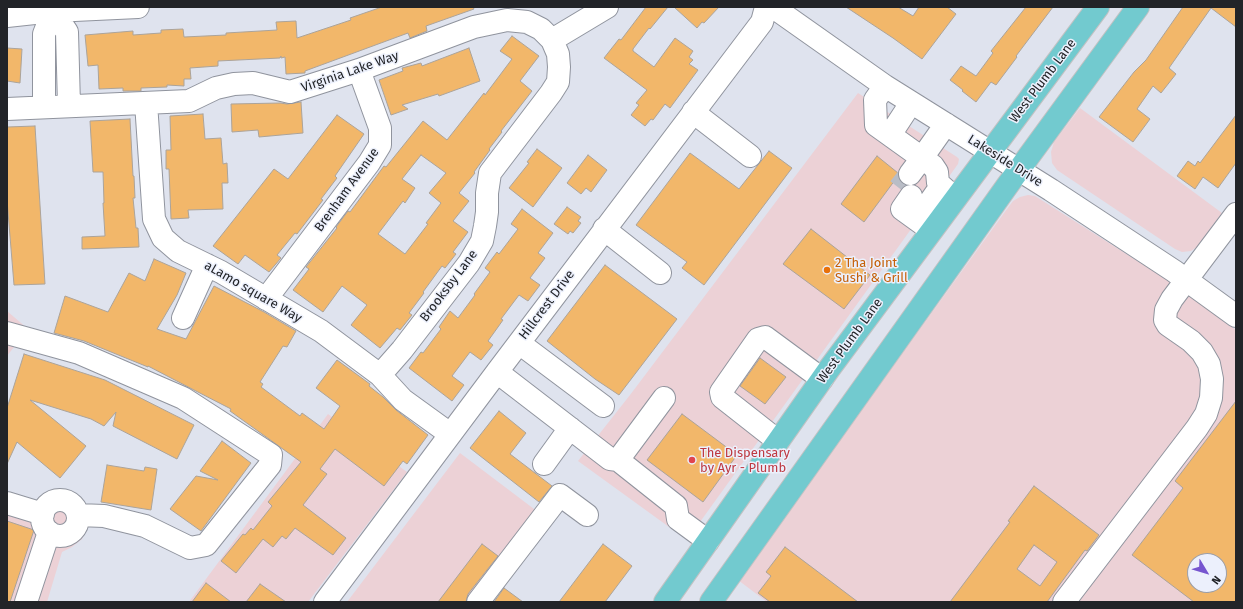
<!DOCTYPE html>
<style>
body{margin:0}
#map{position:relative;width:1243px;height:609px;overflow:hidden;background:#dfe3ee;font-family:"Fira Sans",sans-serif}
canvas{display:block}
.frame{position:absolute;inset:0;border:8px solid #222428;pointer-events:none}
.north{position:absolute;left:1187px;top:553px;width:40px;height:40px;box-sizing:border-box;background:#ecf0fc;border:1px solid #9b9ea7;border-radius:50%;rotate:128deg;font-size:11px;font-weight:700;line-height:16px;text-align:center;color:#222428}
.north::after{content:'';display:block;margin:auto;width:14px;height:18px;background:#7655cf;clip-path:polygon(50% 0,100% 100%,50% 72%,0 100%)}
</style>
<div id="map">
<canvas width="1243" height="609"></canvas>
<div class="frame"></div>
<div class="north">N</div>
</div>
<script>
const context = document.querySelector('canvas').getContext('2d');
context.lineJoin = 'round';
function paint(path, color) {
  context.fillStyle = color;
  context.fill(path, 'evenodd');
}
function poly(rows) {
  const path = new Path2D();
  for (const r of rows) {
    if (r.length === 3) {
      path.moveTo(r[0] + r[2], r[1]);
      path.arc(r[0], r[1], r[2], 0, 2 * Math.PI);
      continue;
    }
    path.moveTo(r[0], r[1]);
    for (let i = 2; i < r.length; i += 2) path.lineTo(r[i], r[i + 1]);
  }
  return path;
}
function stroke(path, color, width, dash) {
  context.strokeStyle = color;
  context.lineWidth = width;
  context.lineCap = dash ? 'butt' : 'round';
  context.setLineDash(dash || []);
  context.stroke(path);
}
function label(font, color, halo, rows, align = 'center') {
  context.font = font + ' "Fira Sans",sans-serif';
  context.lineWidth = 3;
  context.setLineDash([]);
  context.textBaseline = 'middle';
  context.strokeStyle = halo;
  context.fillStyle = color;
  for (const [text, x, y, turn = 0] of rows) {
    context.save();
    context.translate(x, y);
    context.rotate((+turn || 0) * Math.PI / 180);
    context.textAlign = isNaN(turn) ? turn : align;
    if (halo) context.strokeText(text, 0, 0);
    context.fillText(text, 0, 0);
    context.restore();
  }
}
const commercial = poly([
 [858,93,957,157,959,159,958,164,687,540,578,461,630,395],
 [1080,108,1222,213,1197,247,1191,251,1182,252,1175,249,1057,170,1052,163,1051,152,1054,142],
 [1028,195,1035,196,1180,288,1236,330,1236,602,767,602,738,580,1007,209,1013,201,1020,197],
 [1195,561,1219,561,1219,585,1195,585],
 [7,311,28,329,7,356],
 [328,414,407,472,308,602,189,602],
 [460,453,538,512,472,602,347,602],
 [54,490,67,490,78,496,87,508,89,517,87,529,82,539,72,547,62,552,47,602,7,602,7,497,39,502,47,494]
]);
const building = poly([
 [382,7,473,7,474,9,426,26,427,31,410,38,408,33,305,71,305,73,286,74,285,57,281,58,281,56,280,58,218,61,218,66,190,68,191,79,184,79,184,86,167,85,167,87,141,88,141,91,123,91,123,88,99,89,98,65,88,66,85,35,133,31,133,35,161,33,161,30,183,29,184,37,226,35,226,33,277,30,276,22,296,21,297,38,351,20,350,18,382,7],
 [646,7,668,7,650,29,649,28,633,49,633,51,654,67,675,38,693,51,689,57,693,60,689,64,698,70,670,108,665,104,653,120,651,119,645,126,631,115,639,105,636,103,647,90,604,58,619,39,621,40,646,7],
 [674,7,719,7,704,23,702,22,697,28,674,7],
 [846,7,898,7,913,16,919,7,947,7,956,14,922,59,893,38,846,7],
 [1026,7,1053,7,1016,56,1017,57,996,85,991,82,976,102,962,91,963,90,950,80,961,66,976,76,993,53,991,51,1026,7],
 [1183,7,1236,7,1236,27,1211,8,1169,68,1176,74,1161,93,1153,86,1137,109,1150,119,1133,142,1099,117,1134,72,1146,60,1183,7],
 [512,36,539,56,520,81,532,91,501,131,502,132,489,149,490,150,474,172,475,173,459,193,469,201,453,221,468,232,453,252,456,254,445,268,442,266,423,292,424,293,409,313,412,315,400,330,397,328,380,348,351,325,367,305,342,286,323,312,293,290,309,269,306,267,337,228,336,227,348,211,350,212,384,166,386,167,423,121,447,140,484,93,485,95,512,59,500,51,512,36],
 [421,155,446,173,429,193,441,203,426,223,428,224,405,254,378,234,403,201,405,203,415,188,402,179,421,155],
 [7,48,22,49,20,83,7,81,7,48],
 [469,48,480,81,439,96,438,94,402,105,408,109,391,115,379,80,403,71,402,68,421,63,422,66,469,48],
 [301,102,303,133,259,137,258,130,232,132,231,104,280,103,287,104,301,102],
 [203,114,205,139,221,138,223,164,227,163,228,183,222,183,223,209,188,210,189,218,171,219,169,169,166,169,166,150,171,150,170,116,203,114],
 [337,115,364,134,335,176,337,178,321,199,323,200,297,234,295,233,277,255,281,258,269,272,245,255,238,264,213,246,274,169,288,179,337,115],
 [1236,115,1236,163,1218,188,1203,177,1195,189,1177,176,1188,161,1195,166,1198,161,1200,163,1236,115],
 [130,119,133,176,134,176,135,198,133,198,136,228,138,228,139,247,82,249,82,237,105,236,103,203,104,203,103,172,93,172,90,121,130,119],
 [35,126,45,284,14,285,7,200,7,127,35,126],
 [537,149,562,168,533,207,509,188,529,163,527,162,537,149],
 [769,151,792,168,704,285,682,268,687,262,636,225,690,153,739,189,769,151],
 [588,155,607,170,591,192,586,188,581,194,567,183,588,155],
 [877,156,898,173,898,176,864,222,841,204,877,156],
 [567,207,581,217,578,221,581,223,573,233,570,231,568,234,554,224,567,207],
 [522,209,553,233,538,253,545,258,530,278,540,285,528,301,519,295,501,319,503,320,488,341,493,345,481,360,470,352,452,376,464,385,452,401,409,368,421,352,423,353,441,329,439,327,450,311,458,318,475,295,474,294,490,272,485,268,497,252,499,254,518,229,511,224,522,209],
 [811,229,870,275,844,309,783,264,811,229],
 [154,259,186,273,177,295,157,329,186,339,214,286,264,312,296,331,287,347,283,346,260,382,263,384,261,387,300,416,302,413,324,429,340,406,316,388,337,360,370,384,369,386,383,397,396,410,428,435,407,464,403,461,384,486,335,449,320,469,327,474,303,505,346,538,333,555,295,528,286,539,282,536,273,547,263,539,236,573,221,561,243,534,245,535,251,528,253,530,272,506,268,502,301,462,230,411,231,409,194,390,148,366,148,367,84,341,54,333,65,296,108,312,129,273,145,281,154,259],
 [605,265,677,319,619,395,595,379,547,341,605,265],
 [24,354,105,380,194,425,177,459,113,426,116,412,104,426,91,419,30,400,86,446,60,478,17,442,7,464,7,408,24,354],
 [760,358,786,377,765,404,740,386,760,358],
 [1236,401,1236,602,1194,602,1132,555,1183,488,1175,481,1236,401],
 [1195,561,1219,561,1219,585,1195,585,1195,561],
 [499,411,526,433,510,454,552,486,539,502,470,448,499,411],
 [682,414,737,455,703,502,647,460,682,414],
 [222,441,251,463,201,531,170,509,196,476,218,480,200,471,222,441],
 [107,465,144,471,145,467,157,469,151,510,101,502,107,465],
 [1034,486,1099,535,1087,551,1085,550,1047,602,950,602,1010,522,1008,521,1034,486],
 [1034,545,1057,562,1040,586,1017,569,1034,545],
 [7,521,34,530,10,602,7,602,7,521],
 [482,544,498,556,468,594,466,602,438,602,482,544],
 [603,544,632,566,605,602,559,602,603,544],
 [785,547,858,602,770,602,758,593,771,576,766,572,785,547],
 [206,583,231,602,192,602,206,583],
 [260,584,286,602,246,602,260,584],
 [504,588,523,602,494,602,504,588]
]);
const minorTunnel = poly([
 [899,188,910,174]
]);
const minor = poly([
 [773,7,885,86,1051,190,1174,271,1236,316],
 [53,11,67,32,69,105],
 [7,16,53,11,138,7],
 [552,40,607,7],
 [885,86,875,100,876,125,922,158,946,124],
 [146,103,154,219,163,238,178,251,221,272,321,331,380,375,403,400,450,434],
 [44,107,44,34,53,11],
 [7,109,189,101,216,88,234,84,253,83,290,92,359,70,474,27,507,20,527,22,541,29,552,40,558,54,559,67,558,82,551,93,490,173,487,193,487,212,485,226,482,241,469,263,402,350,380,375],
 [693,112,750,156],
 [890,135,911,103],
 [910,174,922,158,933,166,937,172,938,183,955,198],
 [911,196,902,209,931,230],
 [917,220,941,186],
 [604,229,660,273],
 [266,299,369,163,380,145,380,128,359,70],
 [183,318,207,265],
 [7,333,79,353,183,398,271,455,270,465,206,545,190,548,145,526,104,516,78,515],
 [519,343,603,406],
 [497,372,610,459,618,460],
 [664,398,618,460,676,506,678,519,708,541],
 [778,441,722,397,721,392,758,339,765,337,822,379],
 [544,464,570,428],
 [60,518,18],
 [7,503,43,514],
 [26,602,49,532],
 [325,602,497,372,762,22,766,7],
 [478,602,560,495,587,515],
 [1064,602,1197,428,1206,414,1211,398,1212,379,1209,364,1202,352,1191,341,1168,325,1165,320,1166,310,1172,299,1236,214]
]);
const major = poly([
 [665,602,829,369,1098,7],
 [711,602,1007,186,1138,7]
]);
const markers = [
 [827,270,4,"#e8710a"],
 [692,460,4,"#e0444e"]
];
const streetNames = [
 ["Virginia Lake Way",350,72,-19],
 ["West Plumb Lane",1043,81,-53],
 ["Lakeside Drive",1005,161,32],
 ["Brenham Avenue",347,190,-54],
 ["Brooksby Lane",449,286,-53],
 ["aLamo square Way",253,292,30],
 ["Hillcrest Drive",547,305,-53],
 ["West Plumb Lane",850,341,-54]
];
const foodNames = [
 ["2 Tha Joint",835,263],
 ["Sushi & Grill",835,278]
];
const healthNames = [
 ["The Dispensary",700,453],
 ["by Ayr - Plumb",700,468]
];
paint(commercial, '#ecd1d6');
paint(building, '#f2b76a');
stroke(building, '#aba39a', 1);
stroke(minorTunnel, '#b9bdc6', 22, [22, 11]);
stroke(minor, '#90949e', 24);
stroke(major, '#c1c2c3', 24);
stroke(minor, '#fff', 22);
stroke(major, '#72cacf', 22);
for (const [x, y, r, color] of markers) {
  const dot = new Path2D();
  dot.arc(x, y, r, 0, 2 * Math.PI);
  context.fillStyle = color;
  context.fill(dot);
  stroke(dot, '#ecf0fc', 1.5);
}
label('13px', '#222428', '#ecf0fc', streetNames);
label('13px', '#c56008', '#ecf0fc', foodNames, 'left');
label('13px', '#be3a42', '#ecf0fc', healthNames, 'left');
</script>
